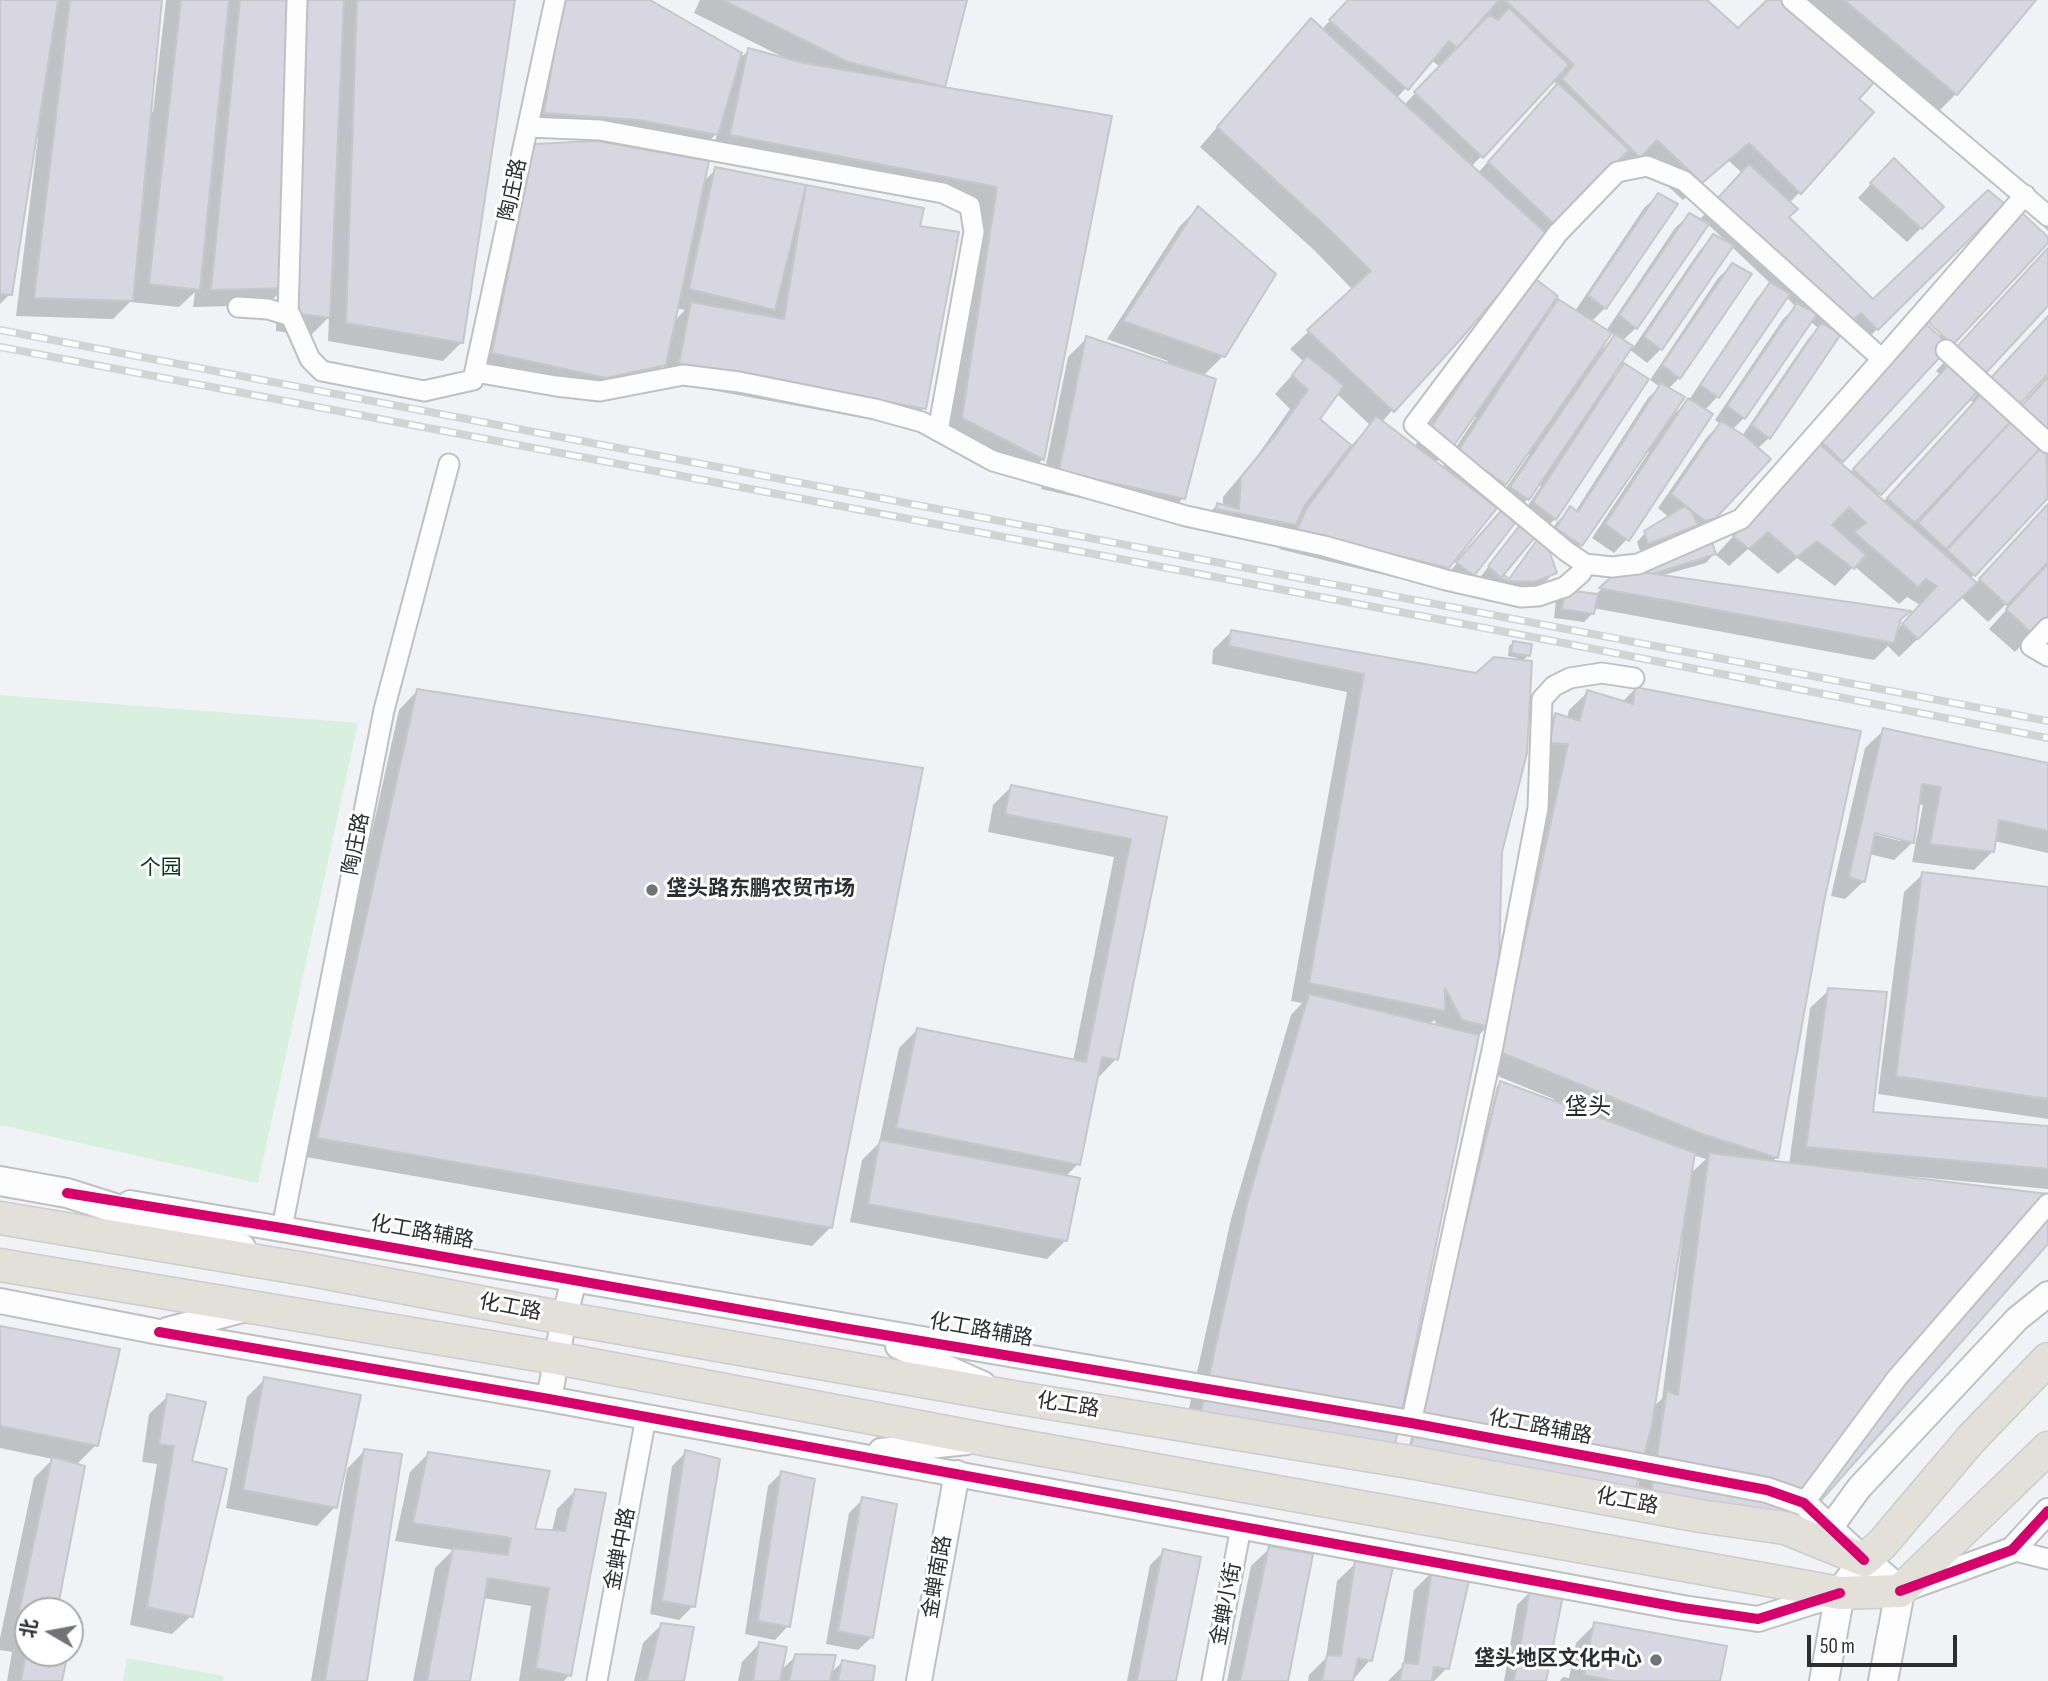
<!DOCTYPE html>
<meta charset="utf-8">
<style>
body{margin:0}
#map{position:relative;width:2048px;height:1681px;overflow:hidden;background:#f0f2f5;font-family:"Sofia Sans Condensed","Noto Sans SC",sans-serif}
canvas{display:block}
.north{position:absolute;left:14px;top:1597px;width:70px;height:70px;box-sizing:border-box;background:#fff;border:2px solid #ababac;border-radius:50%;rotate:280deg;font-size:19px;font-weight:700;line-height:28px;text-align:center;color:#2c2e30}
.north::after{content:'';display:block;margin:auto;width:24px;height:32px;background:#717375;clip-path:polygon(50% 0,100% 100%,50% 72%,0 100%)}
.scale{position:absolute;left:1807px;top:1635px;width:150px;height:32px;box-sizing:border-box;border:4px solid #2c2e30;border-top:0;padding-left:9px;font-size:21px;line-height:24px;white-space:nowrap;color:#2c2e30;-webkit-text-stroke:5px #fff;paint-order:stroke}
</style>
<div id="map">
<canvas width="2048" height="1681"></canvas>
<div class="north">北</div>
<div class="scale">50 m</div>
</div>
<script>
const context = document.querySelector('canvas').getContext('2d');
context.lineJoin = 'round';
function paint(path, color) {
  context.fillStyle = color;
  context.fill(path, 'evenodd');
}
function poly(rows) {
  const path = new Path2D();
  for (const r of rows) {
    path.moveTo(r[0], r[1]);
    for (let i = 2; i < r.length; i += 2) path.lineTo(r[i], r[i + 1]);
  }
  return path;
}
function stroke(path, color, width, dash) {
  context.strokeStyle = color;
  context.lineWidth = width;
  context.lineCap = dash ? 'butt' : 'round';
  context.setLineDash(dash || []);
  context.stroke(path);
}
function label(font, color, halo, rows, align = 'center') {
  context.font = font + ' "Sofia Sans Condensed","Noto Sans SC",sans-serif';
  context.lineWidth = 6;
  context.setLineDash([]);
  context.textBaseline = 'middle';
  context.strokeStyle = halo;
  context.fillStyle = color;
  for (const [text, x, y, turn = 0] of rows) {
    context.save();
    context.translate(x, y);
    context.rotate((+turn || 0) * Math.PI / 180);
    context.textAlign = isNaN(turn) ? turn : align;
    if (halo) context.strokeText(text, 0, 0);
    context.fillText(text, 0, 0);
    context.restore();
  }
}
const green = poly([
 [0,695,358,723,258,1183,0,1125],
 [127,1658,224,1676,223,1681,123,1681]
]);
const shadow = poly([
 [0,0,160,0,150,112,153,112,166,0,513,0,462,342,443,361,328,341,329,317,310,336,276,331,277,295,267,305,193,307,195,292,179,307,130,302,113,319,16,316,38,137,35,136,10,294,0,304],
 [548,0,646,0,738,60,749,50,784,59,785,58,694,13,700,0,965,0,943,88,1110,117,1043,459,1024,477,944,437,979,205,713,153,717,133,698,152,620,138,527,131],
 [1350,0,1705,0,1738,30,1770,0,1777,0,1857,99,1800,192,1789,203,1787,218,1873,302,2003,204,1859,347,1841,330,1769,438,1757,449,1715,517,1700,531,1687,534,1640,551,1637,542,1645,533,1670,518,1658,508,1707,437,1720,424,1715,420,1783,319,1796,307,1786,297,1717,397,1704,411,1627,539,1614,553,1592,538,1649,452,1647,450,1581,545,1567,558,1543,542,1557,522,1571,508,1575,512,1648,398,1660,387,1650,380,1718,278,1732,265,1679,378,1668,389,1673,415,1689,400,1757,298,1771,284,1731,246,1661,349,1647,363,1629,349,1610,378,1611,379,1625,366,1555,519,1542,532,1521,516,1541,486,1538,484,1528,499,1514,512,1497,501,1529,455,1526,453,1504,484,1486,502,1447,567,1429,586,1279,549,1288,532,1199,524,1217,505,1223,507,1223,497,1257,456,1290,409,1275,394,1304,362,1290,349,1353,290,1314,250,1200,147,1293,39,1321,30],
 [1484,15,1488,19,1462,43,1460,41],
 [1431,60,1440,67,1404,105,1396,99],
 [1552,80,1557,84,1478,173,1471,167],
 [1637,158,1683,200,1729,161,1742,173,1701,218,1728,243,1714,236,1700,250,1633,348,1622,341,1636,328,1689,215,1675,228,1606,331,1591,322,1605,308,1658,195,1644,208,1575,311,1559,301,1548,312,1515,298,1414,447,1382,422,1544,234,1611,166,1620,175],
 [1810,321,1818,328,1808,339,1742,436,1732,430,1744,418],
 [1610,332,1615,336,1599,352,1597,351],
 [1336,393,1370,425,1350,447,1318,419],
 [1473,415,1476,417,1442,468,1435,463,1452,446],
 [1804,0,2033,0,1956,94,1938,112],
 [535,146,703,182,716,169,921,210,918,228,924,408,906,426,662,381,665,363,646,383,587,395,475,371,516,164],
 [676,308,685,310,673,322],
 [1880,174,1942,207,1907,242,1858,198],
 [2048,206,2048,231,2037,220],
 [1198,208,1223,356,1203,376,1183,498,1165,517,1041,489,1068,357,1087,338,1167,364,1168,361,1107,339,1180,226],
 [2048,239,1839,463,1850,473,1941,375,1936,371,2048,250,2048,304,1973,383,1981,390,2048,317,2048,371,2009,413,2013,417,2048,378,2048,496,1970,579,1975,584,2048,505,2048,618,2015,652,1989,629,2026,588,2024,586,1988,622,1961,597,1899,657,1888,646,1874,660,1593,608,1592,614,1584,622,1554,618,1556,601,1565,592,1594,596,1621,571,1714,554,1706,563,1660,576,1899,620,1895,632,1920,605,1907,597,1899,604,1854,566,1835,586,1797,558,1778,574,1748,549,1729,566,1716,555,1816,446],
 [1977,389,1980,391,1971,401,1974,403,1883,502,1877,497],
 [1493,523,1513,523,1464,584,1449,572],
 [1520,528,1501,575,1508,580,1537,542,1555,572,1546,581,1524,590,1498,590,1481,576],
 [1231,632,1477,675,1516,661,1517,658,1508,656,1509,646,1513,643,1528,655,1522,662,1501,851,1488,1026,1477,1037,1393,1448,1184,1431,1231,1219,1291,1015,1302,1003,1291,1001,1347,692,1212,664,1213,650],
 [1434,1020,1438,1027,1429,1025],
 [1635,689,1824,897,1777,1157,1771,1163,1789,1165,1810,1008,1829,990,1871,1114,2048,1128,2048,1189,1907,1176,1907,1179,2048,1241,1634,1512,1639,1481,1408,1450,1497,1086,1501,1083,1553,1102,1554,1099,1483,1070,1550,761,1532,761,1537,733,1555,715,1567,719,1569,710,1588,692,1622,702],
 [1693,1155,1706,1159,1689,1175],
 [1680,1233,1683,1234,1662,1399,1652,1408],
 [417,691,831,1227,812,1246,300,1156,399,710],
 [1884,730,2048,765,2048,853,1994,841,1992,852,1974,870,1912,862,1923,805,1918,804,1913,842,1894,860,1869,854,1864,881,1845,899,1831,896,1865,748],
 [1867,829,1900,837,1900,841,1866,832],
 [1011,787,1165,818,1116,1059,1098,1078,1078,1164,1065,1177,1066,1240,1047,1259,850,1222,862,1160,879,1143,899,1048,917,1030,1073,1061,1114,857,988,832,993,805],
 [1923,874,2048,889,2048,1119,1878,1094,1904,892],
 [0,1328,96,1445,76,1465,55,1611,28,1611,28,1653,66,1653,60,1681,7,1681,12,1652,0,1650,0,1638,34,1478,53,1459,0,1448],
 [265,1379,335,1507,317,1526,226,1508,247,1397],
 [168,1396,190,1463,191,1616,172,1634,130,1625,157,1464,142,1462,149,1414],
 [365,1450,365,1681,311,1681,347,1469],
 [686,1452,693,1606,679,1620,650,1614,672,1466],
 [428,1454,533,1530,552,1532,557,1509,576,1490,569,1675,564,1681,519,1681,531,1606,483,1598,468,1681,413,1681,435,1568,453,1550,395,1541,410,1472],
 [781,1473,788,1626,775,1640,745,1634,768,1486],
 [863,1499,872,1637,858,1650,826,1644,849,1513],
 [1270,1548,1286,1681,1227,1681,1251,1566],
 [1164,1551,1174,1681,1127,1681,1150,1565],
 [1356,1563,1370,1660,1352,1681,1308,1681,1309,1675,1326,1658,1337,1581],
 [1433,1571,1447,1668,1434,1681,1388,1681,1403,1666,1414,1590],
 [1531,1591,1544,1681,1504,1681,1517,1605],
 [662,1624,682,1681,634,1681,643,1643],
 [1595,1624,1718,1681,1560,1681,1563,1677,1569,1678,1576,1643],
 [760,1643,780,1671,796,1656,830,1674,842,1662,871,1681,738,1681,742,1662]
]);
const building = poly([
 [0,0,58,0,12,295,0,294,0,0],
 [70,0,162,0,133,301,34,298,70,0],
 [181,0,229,0,200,290,149,284,181,0],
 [240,0,288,0,287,288,211,290,240,0],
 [305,0,344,0,330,318,293,313,305,0],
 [357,0,515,0,463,343,346,323,357,0],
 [563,0,650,0,742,53,718,135,639,120,544,113,563,0],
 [723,0,967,0,945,87,848,62,723,0],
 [1348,0,1499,0,1457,48,1449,41,1408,90,1329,20,1348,0],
 [1505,0,1707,0,1738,28,1767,0,1780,0,1876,80,1859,99,1874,112,1801,194,1749,143,1702,183,1657,140,1640,158,1562,79,1574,65,1505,0],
 [1844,0,2036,0,1957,95,1844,0],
 [1509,8,1569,65,1483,158,1414,92,1489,15,1498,20,1509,8],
 [1311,18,1549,236,1459,341,1394,412,1307,330,1371,271,1332,232,1217,127,1311,18],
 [748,48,804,63,1112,116,1044,460,962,418,997,187,730,135,748,48],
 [1558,83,1629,150,1555,225,1488,162,1558,83],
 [597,141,709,161,666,365,606,378,492,353,534,144,597,141],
 [1894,158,1944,207,1922,229,1870,183,1894,158],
 [1749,164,1798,209,1789,217,1873,299,1988,190,2005,204,1878,330,1861,313,1850,322,1718,198,1749,164],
 [715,167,806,185,775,310,689,289,715,167],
 [806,185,924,208,920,226,959,232,926,409,679,363,691,302,784,319,806,185],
 [1658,193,1678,204,1606,309,1588,295,1658,193],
 [1198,206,1276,274,1225,357,1123,321,1198,206],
 [1689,213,1709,224,1637,329,1619,315,1689,213],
 [2022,213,2048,237,2048,243,1951,347,1923,321,2022,213],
 [1713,234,1734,245,1662,350,1644,337,1713,234],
 [2048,248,2048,306,1982,377,1953,351,2048,248],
 [1732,263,1752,274,1680,379,1662,365,1732,263],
 [1533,277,1558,296,1453,447,1429,430,1533,277],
 [1770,282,1790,294,1719,398,1700,385,1770,282],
 [1558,299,1612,333,1506,485,1458,451,1558,299],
 [1797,303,1817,314,1745,419,1727,406,1797,303],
 [2048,316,2048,374,2017,407,1988,381,2048,316],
 [1926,320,1952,344,1843,462,1820,440,1926,320],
 [1821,323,1841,334,1770,439,1752,425,1821,323],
 [1615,334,1633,346,1529,500,1510,487,1615,334],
 [1086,336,1216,379,1185,499,1059,471,1086,336],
 [1307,356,1344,386,1320,419,1351,445,1305,505,1296,525,1216,509,1217,503,1239,509,1241,477,1275,436,1308,390,1292,375,1307,356],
 [1952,361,1981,388,1881,495,1853,469,1952,361],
 [1624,363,1649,379,1556,520,1533,502,1624,363],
 [2048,377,2048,434,2018,410,2048,377],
 [1661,383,1685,397,1582,546,1556,528,1570,506,1578,512,1661,383],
 [1986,389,2015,417,1915,523,1887,498,1986,389],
 [1688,398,1713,414,1629,541,1605,524,1688,398],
 [2017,415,2046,442,1946,549,1918,523,2017,415],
 [1376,416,1497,508,1449,568,1296,531,1307,508,1376,416],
 [1721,421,1745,436,1771,459,1716,518,1705,521,1671,494,1721,421],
 [1817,442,1977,583,1918,639,1902,624,1937,586,1926,579,1918,587,1854,532,1866,523,1849,507,1832,525,1866,555,1854,569,1817,541,1797,557,1768,532,1749,549,1733,536,1817,442],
 [2046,442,2048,498,1975,576,1947,550,2046,442],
 [2048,504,2048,562,2007,605,1979,579,2048,504],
 [1685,506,1692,512,1698,525,1648,544,1644,531,1685,506],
 [1501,511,1515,523,1474,576,1456,562,1501,511],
 [1520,525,1535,537,1501,578,1488,566,1520,525],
 [1710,536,1716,554,1653,574,1627,570,1710,536],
 [1537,540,1549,550,1557,573,1534,582,1507,581,1501,578,1504,575,1509,579,1537,540],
 [2048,564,2048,621,2034,635,2006,609,2048,564],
 [1620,569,1627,570,1911,611,1901,619,1894,643,1599,588,1620,569],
 [1565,590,1598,594,1594,614,1562,609,1565,590],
 [1231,630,1476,673,1494,657,1532,661,1527,753,1502,852,1499,960,1490,1027,1462,1020,1445,988,1445,1011,1309,983,1364,674,1229,646,1231,630],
 [1513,641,1532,644,1530,656,1511,653,1513,641],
 [1635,687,1861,731,1825,897,1778,1158,1702,1134,1500,1052,1568,744,1550,743,1555,713,1580,721,1587,690,1633,704,1635,687],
 [417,689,923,768,832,1228,317,1138,417,689],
 [1883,728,2048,763,2048,831,1999,820,1994,852,1930,844,1941,787,1922,784,1914,843,1875,833,1865,882,1849,877,1883,728],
 [1011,785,1167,817,1118,1060,1102,1057,1080,1165,896,1128,917,1028,1086,1062,1131,839,1005,814,1011,785],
 [1922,872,2048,887,2048,1099,1896,1076,1922,872],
 [1828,988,1887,992,1873,1112,2048,1126,2048,1169,1806,1147,1828,988],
 [1309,994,1479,1035,1394,1449,1201,1413,1248,1200,1309,994],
 [1500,1081,1695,1153,1652,1424,1635,1492,1411,1446,1500,1081],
 [880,1140,1080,1178,1067,1241,868,1204,880,1140],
 [1709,1153,2048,1194,2048,1244,1802,1522,1651,1494,1667,1391,1678,1395,1709,1153],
 [0,1326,120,1349,98,1446,0,1426,0,1326],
 [264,1377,361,1395,337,1508,243,1490,264,1377],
 [167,1394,206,1402,192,1461,227,1469,193,1617,147,1607,174,1446,159,1444,167,1394],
 [364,1449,402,1454,367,1681,325,1681,364,1449],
 [685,1450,720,1459,695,1607,662,1601,685,1450],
 [428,1452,550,1471,535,1529,565,1531,575,1489,606,1493,571,1676,536,1668,549,1588,488,1578,470,1681,427,1681,453,1548,508,1555,511,1538,413,1523,428,1452],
 [52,1457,85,1466,57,1611,28,1611,28,1634,15,1631,52,1457],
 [781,1471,815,1479,790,1627,758,1621,781,1471],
 [862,1497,897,1504,873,1638,838,1631,862,1497],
 [1269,1546,1313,1554,1288,1681,1240,1681,1269,1546],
 [1163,1549,1201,1557,1176,1681,1137,1681,1163,1549],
 [1355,1561,1393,1567,1372,1661,1358,1658,1353,1681,1322,1681,1327,1655,1341,1656,1355,1561],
 [1432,1569,1470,1576,1449,1669,1434,1667,1432,1681,1400,1681,1403,1663,1418,1664,1432,1569],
 [1530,1589,1563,1595,1546,1681,1514,1681,1530,1589],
 [1594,1622,1727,1646,1720,1681,1614,1681,1584,1675,1594,1622],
 [661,1623,694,1627,684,1681,647,1681,661,1623],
 [759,1642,787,1647,780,1681,753,1681,759,1642],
 [28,1644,28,1653,68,1653,62,1681,21,1681,28,1644],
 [795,1654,836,1655,830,1681,789,1681,795,1654],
 [842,1660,875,1666,873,1681,838,1681,842,1660]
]);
const minor = poly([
 [1792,0,2048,216],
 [528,127,600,130,943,193,970,206,974,232,938,431],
 [238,307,268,309,291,316,310,359,322,371,424,391,473,380,555,0],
 [288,315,297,0],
 [1946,350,2048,443],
 [1882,359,1684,181,1647,166,1617,172,1558,233,1414,425,1566,551,1585,564,1612,567,1638,564,1741,519,1882,359,2025,195],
 [475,372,556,386,600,391,683,375,739,382,875,409,922,422,993,461,1186,516,1324,546,1446,580,1521,597,1538,596,1565,587,1581,573,1585,564],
 [2048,628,2031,646,2048,656],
 [282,1228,384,710,449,464],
 [1411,1423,1493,1046,1538,808,1542,699,1554,686,1570,678,1602,673,1634,678],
 [1804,1503,1897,1378,2048,1204],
 [2012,1550,2048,1559],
 [597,1681,646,1417],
 [1212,1681,1241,1527]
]);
const tertiary = poly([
 [130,1203,1411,1423,1767,1490,1804,1503,1856,1552],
 [0,1301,159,1332,549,1399,1683,1608,1758,1619,1840,1593],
 [167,1330,246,1309],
 [898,1346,983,1384],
 [549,1399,564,1318,574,1280],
 [881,1451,967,1442],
 [1830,1528,1859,1488,2017,1319,2048,1294],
 [1907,1588,2012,1550,2048,1511],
 [919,1681,957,1473]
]);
const secondary = poly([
 [0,1181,67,1193,241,1248],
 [1824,1681,1840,1593,1864,1560,1900,1591,1883,1681]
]);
const primary = poly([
 [0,1218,311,1270,564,1318,1013,1397,1415,1463,1700,1516,1785,1528,1864,1560,1882,1544,1971,1439,2048,1359],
 [0,1265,556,1358,988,1440,1840,1593,1900,1591,2048,1448]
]);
const rail = poly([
 [0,330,2048,721],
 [0,347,1548,640,2048,738]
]);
const cycleway = poly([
 [67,1193,282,1228,843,1328,1411,1423,1767,1490,1804,1503,1864,1560],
 [159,1332,549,1399,1683,1608,1758,1619,1840,1593],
 [1900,1591,2012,1550,2048,1511]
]);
const markers = [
 [652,890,7,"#717375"],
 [1656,1660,7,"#717375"]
];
const streetNames = [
 ["陶庄路",514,190,-78],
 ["陶庄路",357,844,-79],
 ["化工路辅路",422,1233,10],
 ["化工路",510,1308,11],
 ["化工路辅路",981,1331,10],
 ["化工路",1068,1406,9],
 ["化工路辅路",1540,1428,11],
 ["化工路",1627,1502,11],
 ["金蝉中路",621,1549,-79],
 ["金蝉南路",938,1577,-80],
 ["金蝉小街",1227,1604,-79]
];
const parkNames = [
 ["个园",161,869]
];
const poiNames = [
 ["垡头路东鹏农贸市场",666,890],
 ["垡头地区文化中心",1642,1660,"right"]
];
const neighbourhoodNames = [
 ["垡头",1588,1108]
];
paint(green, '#d9efe0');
paint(shadow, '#0003');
paint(building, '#d8d7e1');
stroke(building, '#c6c7c9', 2);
stroke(minor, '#bfc0c3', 23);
stroke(tertiary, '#bfc0c3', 28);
stroke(secondary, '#bfc0c3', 32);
stroke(primary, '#cbccce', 35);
stroke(minor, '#fdfdfe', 19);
stroke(tertiary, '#fdfdfe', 24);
stroke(secondary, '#fdfdfe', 28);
stroke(primary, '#e2e0d9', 32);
stroke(rail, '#d2d3d3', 8);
stroke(rail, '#fff', 5, [16]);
stroke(cycleway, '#d6006c', 10);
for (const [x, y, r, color] of markers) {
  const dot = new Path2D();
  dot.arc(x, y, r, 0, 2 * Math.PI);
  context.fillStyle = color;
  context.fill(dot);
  stroke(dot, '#fff', 2.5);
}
label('21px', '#2c2e30', '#fff', streetNames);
label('21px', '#083619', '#fff', parkNames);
label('bold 21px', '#2c2e30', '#fff', poiNames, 'left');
label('23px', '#27292e', '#fff', neighbourhoodNames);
</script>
